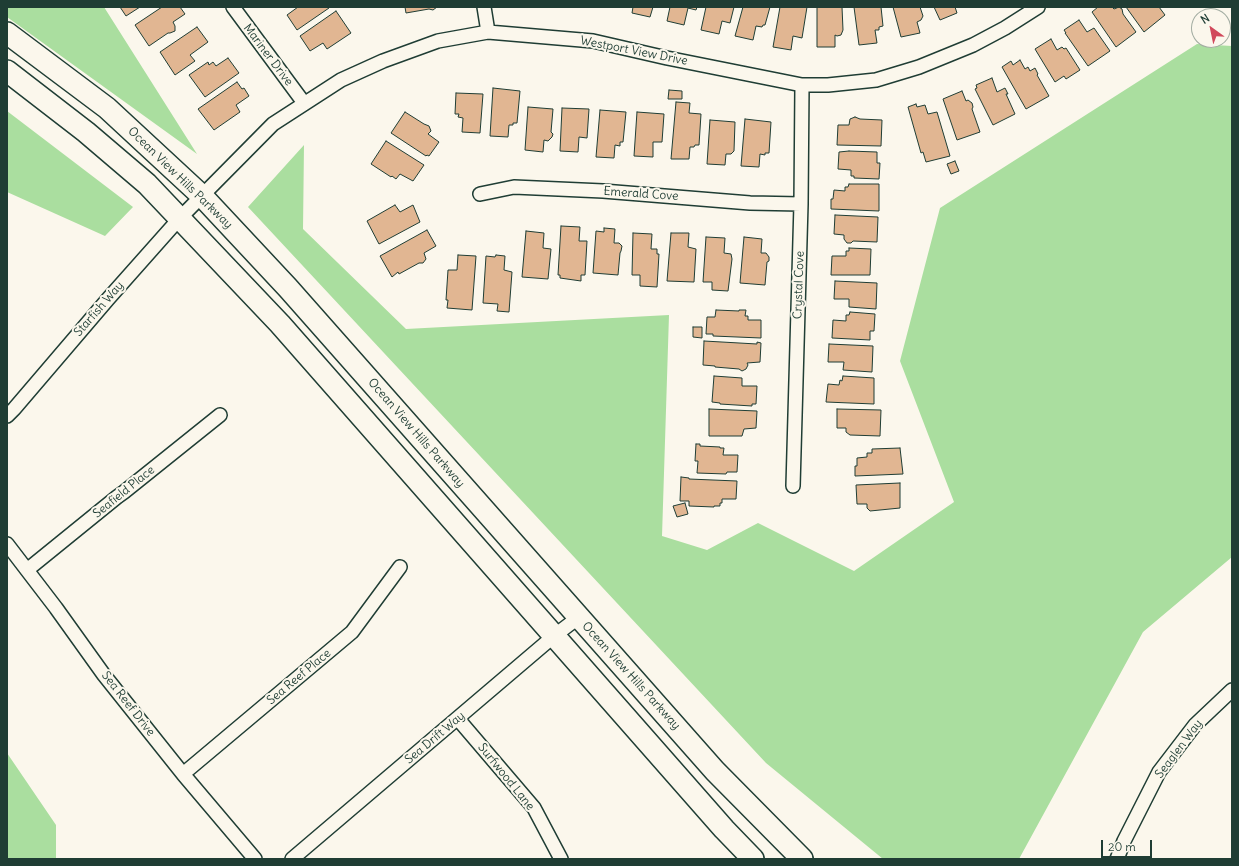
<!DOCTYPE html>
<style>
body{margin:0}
#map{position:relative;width:1239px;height:866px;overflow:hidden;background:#fbf7ec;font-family:Delius,sans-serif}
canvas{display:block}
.frame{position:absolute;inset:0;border:8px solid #1f3d34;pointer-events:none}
.north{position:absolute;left:1191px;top:8px;width:40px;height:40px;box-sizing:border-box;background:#fbf7ec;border:1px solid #a3ada2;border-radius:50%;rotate:327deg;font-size:11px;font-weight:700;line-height:16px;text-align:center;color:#1f3d34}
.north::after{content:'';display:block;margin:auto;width:14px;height:18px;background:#d1495b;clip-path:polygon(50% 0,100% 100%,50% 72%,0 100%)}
.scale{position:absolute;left:1101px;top:840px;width:51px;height:18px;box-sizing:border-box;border:2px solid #1f3d34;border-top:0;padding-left:5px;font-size:12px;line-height:14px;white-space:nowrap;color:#1f3d34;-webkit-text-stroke:3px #fbf7ec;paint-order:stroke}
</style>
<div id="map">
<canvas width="1239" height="866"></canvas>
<div class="frame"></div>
<div class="north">N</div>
<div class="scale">20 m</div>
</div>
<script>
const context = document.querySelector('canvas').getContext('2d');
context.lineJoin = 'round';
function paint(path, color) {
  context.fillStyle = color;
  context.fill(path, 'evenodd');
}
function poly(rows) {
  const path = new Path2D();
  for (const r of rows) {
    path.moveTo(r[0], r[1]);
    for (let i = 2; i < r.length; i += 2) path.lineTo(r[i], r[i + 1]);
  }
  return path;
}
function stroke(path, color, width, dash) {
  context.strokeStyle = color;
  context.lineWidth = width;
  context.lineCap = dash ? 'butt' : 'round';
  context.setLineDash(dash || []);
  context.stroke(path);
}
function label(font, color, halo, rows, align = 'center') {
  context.font = font + ' Delius,sans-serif';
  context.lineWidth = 4;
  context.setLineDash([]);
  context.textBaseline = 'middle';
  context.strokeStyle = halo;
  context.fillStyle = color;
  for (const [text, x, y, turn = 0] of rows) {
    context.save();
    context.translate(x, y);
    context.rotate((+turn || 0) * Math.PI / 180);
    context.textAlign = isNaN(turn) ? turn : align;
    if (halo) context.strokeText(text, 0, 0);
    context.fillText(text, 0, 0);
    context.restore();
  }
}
const green = poly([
 [7,7,104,7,197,154,7,17],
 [1197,44,1232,46,1232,557,1143,632,1019,859,883,859,766,763,248,207,304,145,303,229,406,329,669,315,662,536,707,550,758,523,854,571,954,502,900,361,940,208],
 [7,111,133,207,105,236,7,192],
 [7,753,56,825,56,859,7,859]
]);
const building = poly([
 [120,7,140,7,126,16,120,7],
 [162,7,180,7,185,14,173,22,175,26,175,31,170,33,168,33,149,46,135,25,162,7],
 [298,7,329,7,329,8,297,30,287,15,298,7],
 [405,7,437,7,433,10,429,9,406,13,405,7],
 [633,7,653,7,650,17,632,13,633,7],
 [670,7,697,7,696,10,688,8,684,25,667,21,670,7],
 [706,7,734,7,730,23,722,21,719,34,701,30,706,7],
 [743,7,770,7,765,25,763,25,762,27,756,26,753,40,735,36,743,7],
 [780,7,807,7,802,38,793,36,791,50,773,47,780,7],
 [817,7,842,7,843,30,841,35,837,36,835,35,835,47,817,47,817,7],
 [854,7,881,7,883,26,879,27,879,30,875,30,877,43,859,45,854,7],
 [893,7,920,7,923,16,921,20,917,22,920,33,901,37,893,7],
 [934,7,955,7,957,13,940,20,934,7],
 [1098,7,1112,7,1114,9,1119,7,1122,9,1123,14,1136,32,1116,47,1092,12,1098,7],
 [1126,7,1159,7,1165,15,1144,32,1126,7],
 [336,11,351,33,327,49,323,43,310,51,300,36,336,11],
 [1079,20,1087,32,1094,28,1110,51,1088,66,1065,33,1066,33,1064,30,1079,20],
 [197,27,208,42,190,55,195,61,175,75,160,52,197,27],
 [1051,39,1057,50,1062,47,1064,49,1066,48,1080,70,1066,79,1064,76,1055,82,1035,49,1051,39],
 [228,58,239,73,205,97,189,75,208,62,209,65,213,62,216,66,228,58],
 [1020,60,1025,69,1028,67,1030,71,1035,68,1038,74,1037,75,1049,96,1026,109,1002,67,1011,61,1013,65,1020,60],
 [992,78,997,92,1005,88,1008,94,1006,94,1015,114,993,125,975,89,977,88,976,85,992,78],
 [237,82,242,89,244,88,249,96,236,105,240,112,214,130,198,109,237,82],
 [493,88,520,91,517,123,513,123,513,125,509,125,508,137,490,136,493,88],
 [669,90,682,91,682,99,668,99,669,90],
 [962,91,966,101,968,100,972,103,973,107,972,109,980,132,957,140,943,99,962,91],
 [456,93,483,94,480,133,462,132,463,118,458,117,459,114,455,114,456,93],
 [676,102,690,103,689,113,701,114,699,145,695,145,694,147,690,147,689,159,671,159,676,102],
 [916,104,917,107,925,105,928,114,937,112,950,156,926,162,923,152,921,153,908,107,916,104],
 [528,107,553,109,551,132,553,134,552,137,548,141,544,140,543,152,525,150,528,107],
 [562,108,589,109,587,138,579,137,578,152,560,151,562,108],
 [600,110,626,112,623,142,620,142,620,146,615,145,614,158,596,157,600,110],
 [405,112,424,124,429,126,431,131,428,134,439,142,429,156,427,155,426,156,391,133,405,112],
 [637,112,664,114,662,142,653,142,653,157,634,156,637,112],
 [855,117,860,119,882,120,881,146,837,145,838,125,849,125,850,119,855,117],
 [745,119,771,122,769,153,765,153,765,155,760,154,759,167,741,166,745,119],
 [710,120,735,122,734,151,731,154,726,154,725,165,707,164,710,120],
 [386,141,424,165,413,181,400,174,396,179,392,176,391,177,371,164,386,141],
 [849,151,877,152,877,163,880,163,879,179,854,178,854,176,851,176,851,170,838,169,839,152,849,151],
 [955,161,959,171,951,174,947,164,955,161],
 [849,184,879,184,879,211,831,209,831,199,833,199,834,190,845,191,845,187,848,187,849,184],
 [395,205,400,212,413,205,420,222,379,244,367,221,395,205],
 [835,215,878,217,877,242,853,241,851,243,847,243,844,239,844,235,834,234,835,215],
 [561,226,580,227,579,241,587,241,585,275,581,275,581,281,560,278,560,275,558,275,561,226],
 [604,228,615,229,614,243,619,243,622,246,621,251,620,253,618,275,593,273,596,231,604,232,604,228],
 [427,230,436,246,424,253,426,259,423,263,419,263,399,274,398,272,392,277,380,256,427,230],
 [526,231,544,233,543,248,551,249,548,279,522,277,526,231],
 [633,233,652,234,651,249,657,249,657,254,659,254,657,287,640,286,640,275,632,275,633,233],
 [671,233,689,233,688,247,696,249,694,282,667,281,671,233],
 [706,237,725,238,724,253,731,254,732,259,728,291,712,290,712,282,703,282,706,237],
 [744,237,762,239,761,253,766,253,769,257,769,261,767,262,765,285,740,283,744,237],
 [849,248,871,249,870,275,831,275,832,256,846,256,846,251,849,251,849,248],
 [458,255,476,256,472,310,447,308,448,300,446,300,448,270,457,270,458,255],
 [496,255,505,256,504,270,512,272,509,312,497,311,498,304,483,303,486,256,495,257,496,255],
 [835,281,877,283,876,309,849,307,849,299,834,299,835,281],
 [716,310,739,311,739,310,746,310,745,316,748,316,748,320,761,320,761,338,713,336,713,334,706,334,707,317,715,317,716,310],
 [850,312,875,314,874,331,870,331,870,340,832,338,833,320,846,321,846,315,849,315,850,312],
 [693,327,702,327,702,338,693,337,693,327],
 [704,341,757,344,757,342,761,343,760,362,747,363,748,365,746,369,742,371,739,369,715,367,715,366,703,365,704,341],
 [829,344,873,346,872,372,843,370,844,362,828,362,829,344],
 [714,376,742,378,742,386,757,386,756,404,752,404,752,406,720,404,720,403,712,402,714,376],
 [843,376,874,378,874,404,826,402,828,384,839,385,840,380,842,381,843,376],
 [709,409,757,411,756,428,744,429,742,436,709,436,709,409],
 [837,409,881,410,880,436,850,435,846,432,846,428,837,428,837,409],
 [696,444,700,444,700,446,720,447,720,448,724,448,723,455,738,455,737,472,727,472,726,474,697,473,698,461,695,461,696,444],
 [900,448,903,474,855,476,855,466,857,466,857,458,867,457,867,453,872,453,872,449,900,448],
 [681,477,689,478,689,479,737,481,736,499,722,499,722,503,720,503,720,506,714,506,714,507,689,506,689,501,680,501,681,477],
 [900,483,900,508,870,511,867,508,867,504,857,504,856,485,900,483],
 [685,503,688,514,677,517,673,506,685,503]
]);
const minor = poly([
 [233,7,304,103],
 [484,7,488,32],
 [480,194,514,187,603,191,750,203,801,204],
 [7,416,14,409,108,299,179,219,273,124,341,80,383,61,438,41,488,32,593,41,667,58,802,85,828,85,876,80,919,67,973,45,1005,28,1038,7],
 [793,486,801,204,802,85],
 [7,544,56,608,104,675,183,774,255,859],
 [27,570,117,497,124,492,220,415],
 [458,719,534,808,561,859],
 [183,774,352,632,400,567],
 [292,859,554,636,579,617],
 [1117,859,1124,841,1159,772,1195,725,1232,690]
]);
const primary = poly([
 [7,33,107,108,202,196,288,288,715,771,802,859],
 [7,71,86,132,147,184,280,324,724,829,753,859]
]);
const streetNames = [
 ["Westport View Drive",634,51,11],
 ["Mariner Drive",268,55,53],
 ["Ocean View Hills Parkway",180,178,44],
 ["Emerald Cove",641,194,4],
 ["Crystal Cove",799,285,-88],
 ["Starfish Way",99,309,-49],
 ["Ocean View Hills Parkway",416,433,49],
 ["Seafield Place",124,492,-39],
 ["Ocean View Hills Parkway",631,676,48],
 ["Sea Reef Place",299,677,-40],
 ["Sea Reef Drive",128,704,52],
 ["Sea Drift Way",435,738,-40],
 ["Seaglen Way",1179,749,-53],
 ["Surfwood Lane",506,777,51]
];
paint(green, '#aade9f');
paint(building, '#e1b692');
stroke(building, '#1f3d34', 1);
stroke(minor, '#1f3d34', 16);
stroke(primary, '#1f3d34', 24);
stroke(minor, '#fbf7ec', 13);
stroke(primary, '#fbf7ec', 21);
label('12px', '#1f3d34', '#fbf7ec', streetNames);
</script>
